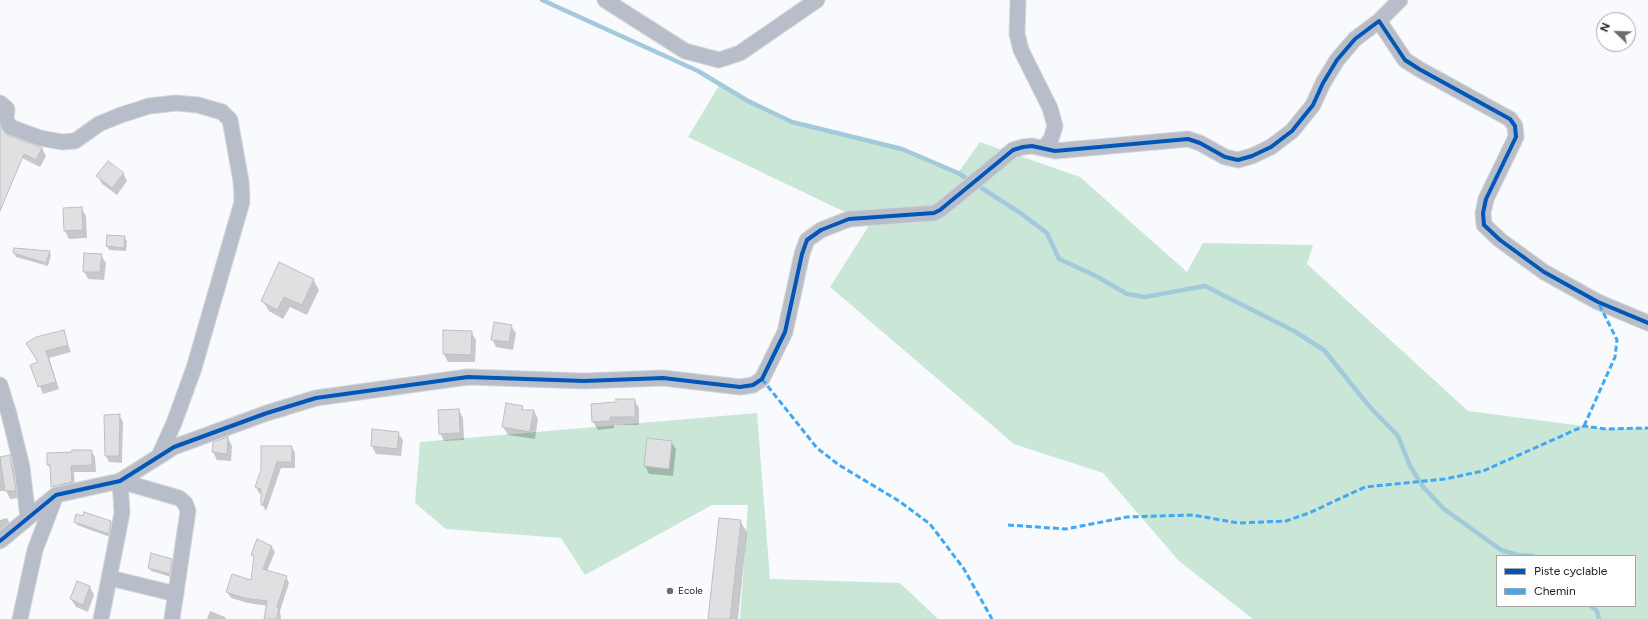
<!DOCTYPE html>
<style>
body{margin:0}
#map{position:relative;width:1648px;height:619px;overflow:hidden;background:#f8fafd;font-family:Figtree,sans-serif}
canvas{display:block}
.legend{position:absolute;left:1496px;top:555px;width:140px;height:52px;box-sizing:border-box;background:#fff;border:1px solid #a6a6a7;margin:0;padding:5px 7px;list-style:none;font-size:12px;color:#202024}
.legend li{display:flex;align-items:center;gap:8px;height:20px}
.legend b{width:20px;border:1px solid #a6a6a7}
.north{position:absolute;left:1596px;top:12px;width:40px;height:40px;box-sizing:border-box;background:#fff;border:1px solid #a6a6a7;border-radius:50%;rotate:293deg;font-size:11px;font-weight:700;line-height:16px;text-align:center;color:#202024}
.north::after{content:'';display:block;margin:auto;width:14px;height:18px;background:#6c6c70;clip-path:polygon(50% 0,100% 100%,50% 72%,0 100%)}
</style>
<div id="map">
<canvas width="1648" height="619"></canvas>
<ul class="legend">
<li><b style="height:5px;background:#0057b8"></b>Piste cyclable</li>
<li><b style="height:5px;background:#3fa9f5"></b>Chemin</li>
</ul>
<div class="north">N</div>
</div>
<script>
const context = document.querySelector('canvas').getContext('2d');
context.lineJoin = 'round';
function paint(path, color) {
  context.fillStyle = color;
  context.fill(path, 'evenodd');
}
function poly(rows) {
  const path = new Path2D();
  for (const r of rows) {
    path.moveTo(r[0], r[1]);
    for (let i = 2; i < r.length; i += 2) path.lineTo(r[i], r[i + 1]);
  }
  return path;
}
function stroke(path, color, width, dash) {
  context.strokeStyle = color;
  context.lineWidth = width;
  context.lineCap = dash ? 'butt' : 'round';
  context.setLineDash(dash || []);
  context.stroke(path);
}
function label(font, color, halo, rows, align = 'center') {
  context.font = font + ' Figtree,sans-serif';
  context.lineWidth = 3.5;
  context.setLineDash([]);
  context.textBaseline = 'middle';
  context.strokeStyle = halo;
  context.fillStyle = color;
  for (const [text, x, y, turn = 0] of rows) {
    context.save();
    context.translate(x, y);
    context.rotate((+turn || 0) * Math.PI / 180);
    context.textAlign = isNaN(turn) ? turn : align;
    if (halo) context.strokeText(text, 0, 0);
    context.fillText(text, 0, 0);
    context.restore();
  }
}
const forest = poly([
 [720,84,748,101,792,122,902,149,958,173,980,142,1080,177,1187,272,1203,243,1313,245,1307,264,1468,411,1606,429,1648,428,1648,619,1253,619,1179,561,1103,473,1014,444,830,287,870,224,688,137],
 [1497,556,1635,556,1635,606,1497,606],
 [757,413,770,579,900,583,938,619,740,619,748,505,712,505,585,575,561,538,446,529,415,503,420,442]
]);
const shadow = poly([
 [0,128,6,136,42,148,46,156,40,167,20,157,0,157],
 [123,173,127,181,117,195,102,184,98,176],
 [81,208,86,216,87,238,69,239,65,231],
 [108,236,124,237,127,241,126,251,109,250,107,246],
 [49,252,51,255,48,266,16,257,14,253],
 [101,255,106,263,104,280,88,279,84,271],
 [313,279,319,290,307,315,290,307,283,319,269,311,263,301],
 [511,326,516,333,513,350,496,347,492,339],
 [63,331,71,352,49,358,59,389,43,394,32,366,39,363,31,351],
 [471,332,476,340,475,362,448,362,444,354],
 [634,400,639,408,639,425,614,425,614,428,598,430,593,422],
 [522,407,524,411,534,411,538,419,535,439,508,435,503,427],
 [459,410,463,418,464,440,444,441,440,433],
 [119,415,123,422,122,463,109,462,106,456],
 [398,433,403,440,401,456,376,454,372,446],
 [228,438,232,446,231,461,217,460,213,452],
 [671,442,676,449,673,476,649,474,645,466],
 [292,447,295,453,295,468,281,468,266,511,262,504,262,494,259,493,256,487,262,471],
 [91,451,95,457,96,472,74,472,75,489,56,494,52,487,52,471,48,465],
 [9,456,14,464,19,498,10,499,6,491,0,491,0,458],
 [7,518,11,525,2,533,0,529,0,520],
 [75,521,111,522,113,526,110,537,77,525],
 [740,521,747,532,738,619,709,619],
 [271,546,275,552,267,571,286,577,289,583,280,611,281,619,265,619,268,606,248,603,231,598,227,592,252,581,255,560,252,555],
 [171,560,173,564,171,577,151,571,149,567],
 [77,582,90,587,94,595,88,612,76,607,71,599],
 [210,611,225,617,226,619,207,619]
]);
const stream = poly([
 [542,0,698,71,748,101,792,122,902,149,958,173,1019,212,1047,233,1059,259,1096,276,1127,294,1145,297,1205,286,1294,331,1324,350,1369,406,1398,436,1410,466,1424,488,1444,509,1501,550,1518,555,1533,556],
 [1591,606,1597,611,1599,619]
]);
const building = poly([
 [0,127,7,135,42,148,36,160,24,154,0,211,0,127],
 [108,161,124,173,112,188,96,176,108,161],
 [82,207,83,230,64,231,63,208,82,207],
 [107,235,125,236,124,248,106,246,107,235],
 [14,248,50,251,46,263,13,253,14,248],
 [84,253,102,254,100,272,83,272,84,253],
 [279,262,314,279,302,305,284,297,277,310,261,301,279,262],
 [494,322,512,325,509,342,491,340,494,322],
 [64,330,68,345,46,351,56,382,38,387,30,365,38,362,26,343,36,337,64,330],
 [443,330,472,331,471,355,443,354,443,330],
 [616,399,635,399,635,417,610,417,610,421,592,422,591,404,616,402,616,399],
 [506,403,523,406,522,410,534,410,530,432,502,427,506,403],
 [459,409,460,433,439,434,438,410,459,409],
 [120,414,119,456,105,456,104,415,120,414],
 [372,429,399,432,397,449,371,446,372,429],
 [228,437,227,454,212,452,213,442,228,437],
 [647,438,672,441,669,469,644,466,647,438],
 [261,446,292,446,292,462,277,462,263,505,261,505,261,489,255,487,261,470,261,446],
 [72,450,92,450,92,465,71,466,72,482,51,487,50,465,47,465,47,453,72,452,72,450],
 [10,455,16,491,5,491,0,457,10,455],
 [84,512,111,521,109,534,74,522,76,514,83,516,84,512],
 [719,518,741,520,730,619,708,619,719,518],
 [257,539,272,546,263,569,287,576,277,607,279,607,277,619,264,619,267,601,244,598,226,592,232,574,251,580,254,556,251,555,257,539],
 [151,553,172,559,170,574,148,568,151,553],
 [77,581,90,586,83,605,70,599,77,581]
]);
const minor = poly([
 [605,0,685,51,719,60,740,53,817,0],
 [1018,0,1017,34,1021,50,1050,108,1055,126,1051,139,1044,148],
 [1379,21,1400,0],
 [0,103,7,109,6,119,10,127,40,138,62,142,75,141,99,124,121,115,149,106,176,103,198,105,222,112,230,120,241,181,242,202,194,368,174,423,159,456],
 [0,385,9,414,22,467,28,518],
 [0,541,56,495,120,481,174,447,267,413,316,398,468,377,584,381,663,378,740,387,753,385,762,379,785,332,802,254,807,240,821,230,849,219,934,213,940,210,1013,150,1023,147,1032,146,1055,151,1188,139,1200,143,1225,157,1238,160,1252,156,1271,147,1292,131,1313,105,1323,83,1337,60,1355,39,1379,21,1405,60,1419,69,1510,119,1515,126,1516,137,1486,199,1483,213,1484,225,1500,240,1544,272,1598,302,1648,323],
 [110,578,176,594],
 [20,619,35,550,56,495],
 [101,619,122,513,120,481,179,498,185,503,188,511,172,619]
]);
const quiet = poly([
 [762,379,817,448,839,465,899,501,930,524,964,569,992,619],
 [1584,426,1615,357,1617,340,1598,302],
 [1008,525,1066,529,1127,517,1159,516,1193,515,1238,523,1286,521,1309,513,1365,487,1445,479,1483,471,1584,426,1606,429,1648,428]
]);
const cycleway = poly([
 [0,541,56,495,120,481,174,447,267,413,316,398,468,377,584,381,663,378,740,387,753,385,762,379,785,332,802,254,807,240,821,230,849,219,934,213,940,210,1013,150,1023,147,1032,146,1055,151,1188,139,1200,143,1225,157,1238,160,1252,156,1271,147,1292,131,1313,105,1323,83,1337,60,1355,39,1379,21,1405,60,1419,69,1510,119,1515,126,1516,137,1486,199,1483,213,1484,225,1500,240,1544,272,1598,302,1648,323]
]);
const markers = [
 [670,591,4,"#6c6c70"]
];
const poiNames = [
 ["Ecole",678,591]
];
paint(forest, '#c9e6d7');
paint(shadow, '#0003');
stroke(stream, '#a3cadc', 4.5);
paint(building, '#e0e0e3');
stroke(building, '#bebfc1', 1);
stroke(minor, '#d6d7d9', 17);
stroke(minor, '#b8bec9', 15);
stroke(quiet, '#3fa9f5', 3, [6, 3]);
stroke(cycleway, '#0057b8', 4);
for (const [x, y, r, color] of markers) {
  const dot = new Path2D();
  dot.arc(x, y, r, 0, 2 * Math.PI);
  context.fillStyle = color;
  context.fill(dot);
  stroke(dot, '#fff', 1.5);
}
label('10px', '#202024', '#fff', poiNames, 'left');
</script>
